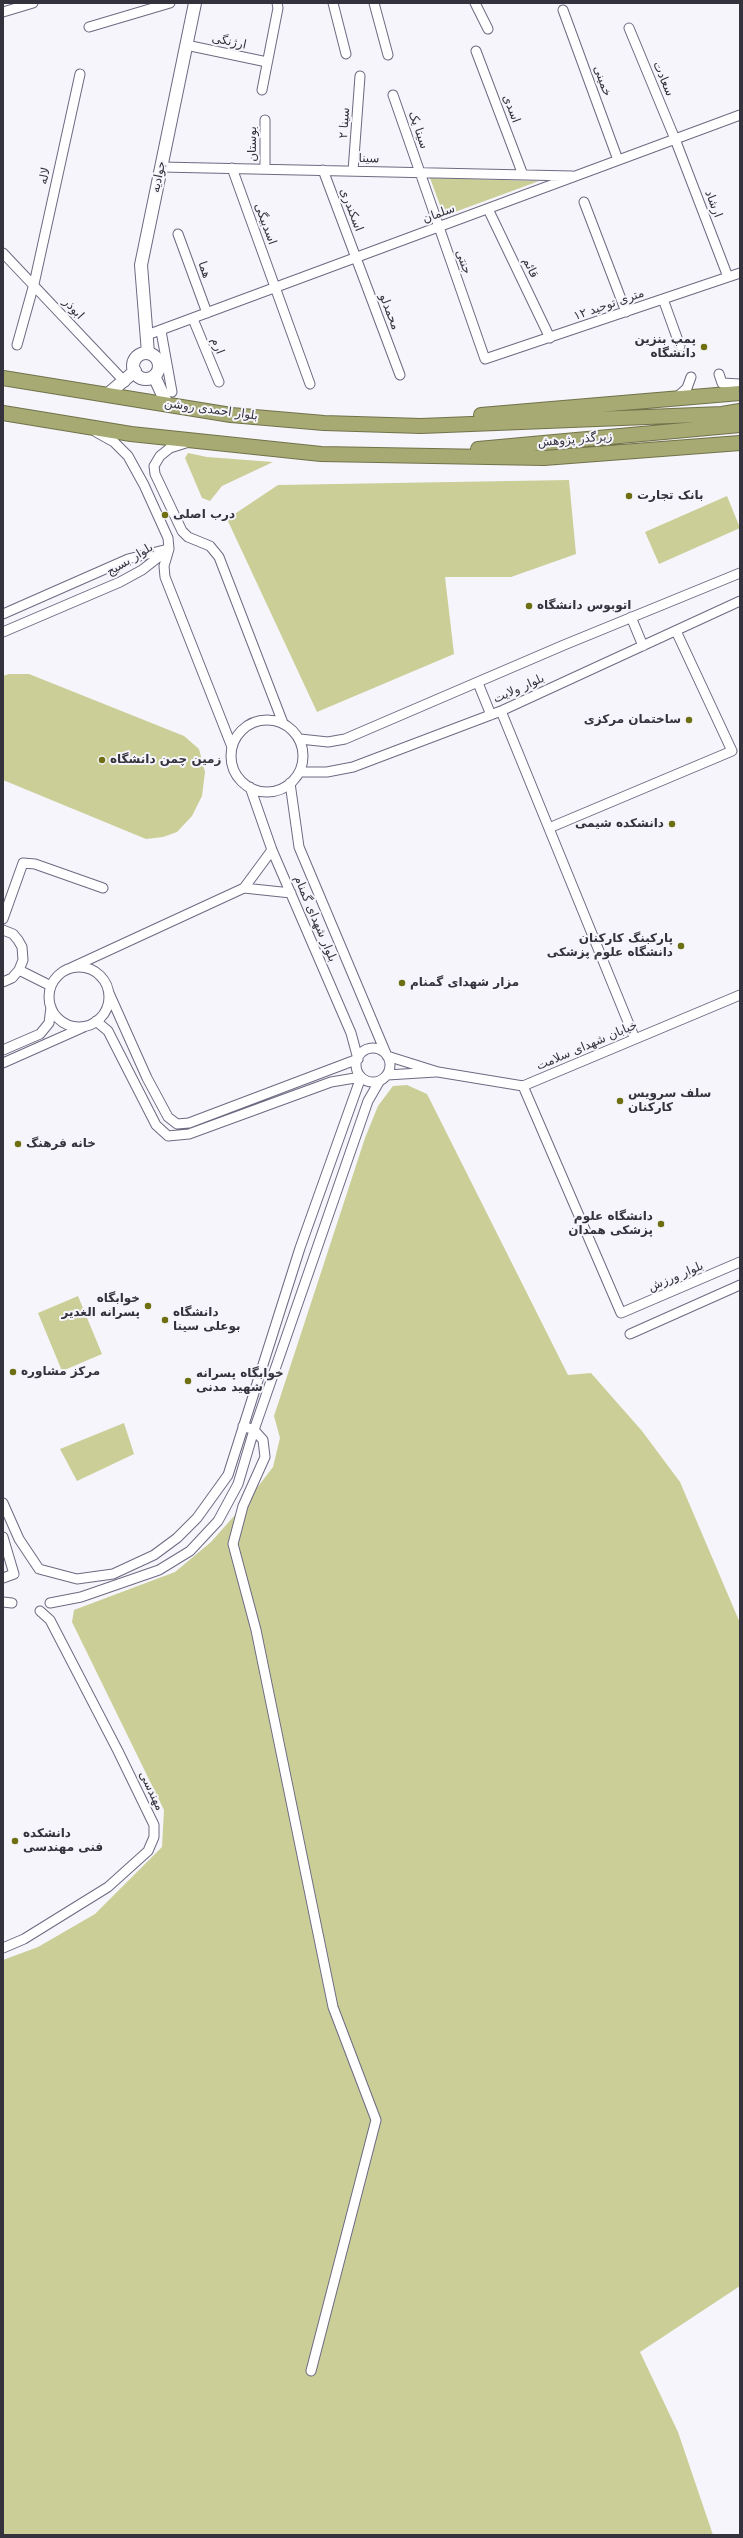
<!DOCTYPE html>
<meta charset="utf-8">
<style>
body{margin:0}
#map{position:relative;width:743px;height:2538px;overflow:hidden;background:#f5f5fb;font-family:"DejaVu Sans",sans-serif}
canvas{display:block}
.frame{position:absolute;inset:0;border:4px solid #34323d;pointer-events:none}
</style>
<div id="map">
<canvas width="743" height="2538"></canvas>
<div class="frame"></div>
</div>
<script>
const context = document.querySelector('canvas').getContext('2d');
context.lineJoin = 'round';
function paint(path, color) {
  context.fillStyle = color;
  context.fill(path, 'evenodd');
}
function poly(rows) {
  const path = new Path2D();
  for (const r of rows) {
    if (r.length === 3) {
      path.moveTo(r[0] + r[2], r[1]);
      path.arc(r[0], r[1], r[2], 0, 2 * Math.PI);
      continue;
    }
    path.moveTo(r[0], r[1]);
    for (let i = 2; i < r.length; i += 2) path.lineTo(r[i], r[i + 1]);
  }
  return path;
}
function stroke(path, color, width, dash) {
  context.strokeStyle = color;
  context.lineWidth = width;
  context.lineCap = dash ? 'butt' : 'round';
  context.setLineDash(dash || []);
  context.stroke(path);
}
function label(font, color, halo, rows, align = 'center') {
  context.font = font + ' "DejaVu Sans","Noto Sans Arabic",sans-serif';
  context.lineWidth = 4;
  context.setLineDash([]);
  context.textBaseline = 'middle';
  context.strokeStyle = halo;
  context.fillStyle = color;
  for (const [text, x, y, turn = 0] of rows) {
    context.save();
    context.translate(x, y);
    context.rotate((+turn || 0) * Math.PI / 180);
    context.textAlign = isNaN(turn) ? turn : align;
    if (halo) context.strokeText(text, 0, 0);
    context.fillText(text, 0, 0);
    context.restore();
  }
}
const green = poly([
 [430,178,539,181,444,216],
 [188,453,207,457,273,462,222,486,210,501,202,498,185,458],
 [569,480,576,554,511,577,445,577,454,654,317,712,227,519,278,485],
 [727,496,740,528,659,564,645,532],
 [9,674,29,674,184,736,199,749,205,772,202,796,192,816,177,832,163,837,146,839,3,780,3,676],
 [407,1085,427,1094,568,1375,591,1373,642,1431,680,1482,740,1623,740,2286,640,2352,678,2432,713,2535,3,2535,3,1960,38,1947,95,1914,162,1847,164,1810,72,1622,74,1610,175,1572,211,1542,243,1506,273,1467,280,1438,274,1416,365,1138,378,1106,393,1086],
 [78,1296,102,1354,62,1371,38,1313],
 [124,1423,134,1454,77,1481,60,1449]
]);
const minor = poly([
 [333,3,346,54],
 [374,3,388,55],
 [475,3,488,29],
 [563,10,618,160],
 [3,12,33,3],
 [89,27,170,3],
 [629,28,675,139,728,277],
 [186,45,267,62],
 [476,51,523,175],
 [262,90,278,8,277,3],
 [393,95,485,359,740,273],
 [265,120,265,169],
 [161,167,572,176],
 [232,168,310,384],
 [323,170,400,375],
 [353,171,360,76],
 [584,202,626,312],
 [488,209,550,338],
 [178,234,207,313],
 [3,253,125,382],
 [663,299,680,346],
 [193,319,219,382],
 [161,331,172,392],
 [147,335,740,115],
 [17,345,34,284,80,74],
 [719,374,722,383,740,384],
 [676,398,687,388,691,377],
 [96,432,114,442,128,456,144,485,168,538,169,549,164,566,165,577,232,747],
 [189,442,170,448,160,456,154,466,155,474,182,531,188,537,210,546,219,557,283,723],
 [3,614,128,559,168,549],
 [631,617,643,646],
 [3,632,120,582,142,570,169,549],
 [478,683,491,715],
 [501,711,635,1039],
 [267,756,36],
 [300,739,328,742,345,739,564,645,740,573],
 [300,772,327,772,353,767,501,711,740,601],
 [290,783,299,847,387,1056,438,1072,523,1086,740,995],
 [549,828,732,751,676,631],
 [244,888,291,893],
 [3,919,23,863,35,864,103,888],
 [3,930,13,934,18,940,22,947,23,960,19,970,12,978,3,982],
 [79,997,30],
 [19,970,51,986],
 [64,971,244,888,272,850],
 [109,993,147,1078,168,1117,177,1124,189,1123,358,1059,351,1033,272,850,250,787],
 [373,1065,17],
 [3,1050,40,1034,49,1023,51,1007],
 [3,1063,84,1027],
 [387,1075,436,1072],
 [523,1086,621,1313,740,1262],
 [630,1334,740,1285],
 [243,1426,254,1430,263,1440,265,1457,243,1506,233,1544,256,1630,333,2007,376,2120,311,2371],
 [3,1503,19,1539,39,1569,77,1579,113,1574,154,1555,177,1538,197,1518,228,1475,300,1248,361,1077,331,1082,189,1134,168,1136,156,1125,108,1031,96,1021],
 [3,1537,14,1574,3,1578],
 [3,1602,12,1603],
 [50,1603,81,1597,159,1570,190,1551,218,1521,238,1484,254,1430,368,1101,379,1082],
 [3,1948,24,1939,108,1887,148,1851,154,1837,154,1825,118,1751,50,1620,40,1611]
]);
const secondary = poly([
 [148,353,141,265,195,3],
 [146,366,13],
 [154,376,167,404],
 [108,394,135,371]
]);
const trunk = poly([
 [3,378,231,415,324,423,421,426,722,414,740,411],
 [3,413,131,434,321,454,544,458,740,443],
 [481,415,740,393],
 [478,449,740,425]
]);
const markers = [
 [704,347,4,"#6d6f12"],
 [629,496,4,"#6d6f12"],
 [165,515,4,"#6d6f12"],
 [529,606,4,"#6d6f12"],
 [689,720,4,"#6d6f12"],
 [102,760,4,"#6d6f12"],
 [672,824,4,"#6d6f12"],
 [681,946,4,"#6d6f12"],
 [402,983,4,"#6d6f12"],
 [620,1101,4,"#6d6f12"],
 [18,1144,4,"#6d6f12"],
 [661,1224,4,"#6d6f12"],
 [148,1306,4,"#6d6f12"],
 [165,1320,4,"#6d6f12"],
 [13,1372,4,"#6d6f12"],
 [188,1381,4,"#6d6f12"],
 [15,1841,4,"#6d6f12"]
];
const streetNames = [
 ["ارژنگی",229,42,12],
 ["سعادت",663,79,67],
 ["خمینی",602,81,70],
 ["اسدی",511,109,69],
 ["سینا ۲",345,123,-86],
 ["سینا یک",418,130,71],
 ["بوستان",253,144,-90],
 ["سینا",369,159,1],
 ["لاله",45,176,-78],
 ["جوادیه",159,177,-78],
 ["ارشاد",713,204,69],
 ["اسکندری",351,210,69],
 ["سلمان",439,214,-20],
 ["اسدبیگی",265,224,70],
 ["جنتی",463,262,70],
 ["قائم",530,268,64],
 ["هما",204,270,70],
 ["۱۲ متری توحید",609,305,-19],
 ["ابوذر",73,309,47],
 ["محمدلو",389,312,69],
 ["ارم",217,346,68],
 ["بلوار احمدی روشن",211,410,8],
 ["زیرگذر پژوهش",575,440,-5],
 ["بلوار بسیج",130,560,-31],
 ["بلوار ولایت",519,689,-24],
 ["بلوار شهدای گمنام",315,919,67],
 ["خیابان شهدای سلامت",587,1046,-23],
 ["بلوار ورزش",676,1277,-23],
 ["مهندسی",151,1791,64]
];
const poiNames = [
 ["پمپ بنزین",696,340,"right"],
 ["دانشگاه",696,354,"right"],
 ["بانک تجارت",637,496],
 ["درب اصلی",173,515],
 ["اتوبوس دانشگاه",537,606],
 ["ساختمان مرکزی",681,720,"right"],
 ["زمین چمن دانشگاه",110,760],
 ["دانشکده شیمی",664,824,"right"],
 ["پارکینگ کارکنان",673,939,"right"],
 ["دانشگاه علوم پزشکی",673,953,"right"],
 ["مزار شهدای گمنام",410,983],
 ["سلف سرویس",628,1094],
 ["کارکنان",628,1108],
 ["خانه فرهنگ",26,1144],
 ["دانشگاه علوم",653,1217,"right"],
 ["پزشکی همدان",653,1231,"right"],
 ["خوابگاه",140,1299,"right"],
 ["پسرانه الغدیر",140,1313,"right"],
 ["دانشگاه",173,1313],
 ["بوعلی سینا",173,1327],
 ["مرکز مشاوره",21,1372],
 ["خوابگاه پسرانه",196,1374],
 ["شهید مدنی",196,1388],
 ["دانشکده",23,1834],
 ["فنی مهندسی",23,1848]
];
paint(green, '#cbce97');
stroke(minor, '#6d6a82', 11);
stroke(secondary, '#6d6a82', 14);
stroke(trunk, '#71724a', 16);
stroke(minor, '#fff', 9);
stroke(secondary, '#fff', 12);
stroke(trunk, '#a8aa74', 14);
for (const [x, y, r, color] of markers) {
  const dot = new Path2D();
  dot.arc(x, y, r, 0, 2 * Math.PI);
  context.fillStyle = color;
  context.fill(dot);
  stroke(dot, '#f5f5fb', 1.5);
}
label('12px', '#34323d', '#f5f5fb', streetNames);
label('bold 12px', '#34323d', '#f5f5fb', poiNames, 'left');
</script>
